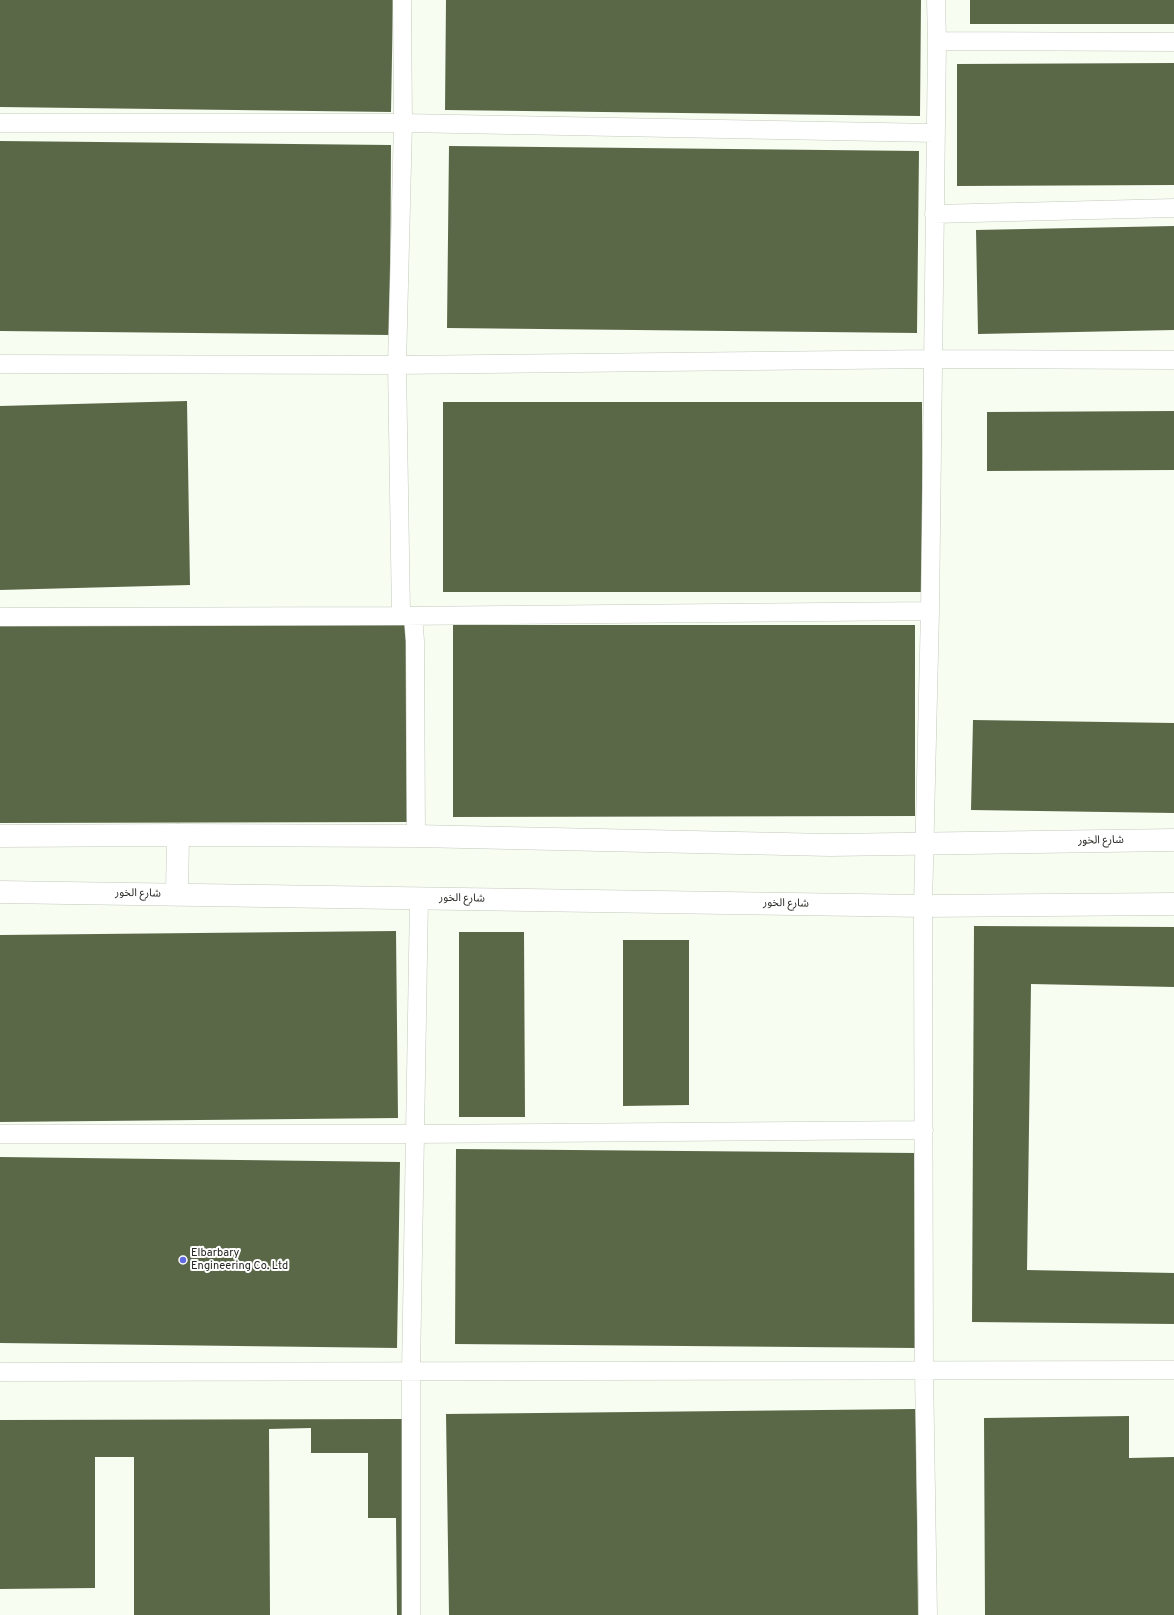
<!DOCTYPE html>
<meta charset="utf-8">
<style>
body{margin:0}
canvas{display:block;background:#f7fdf0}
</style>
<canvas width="1174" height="1615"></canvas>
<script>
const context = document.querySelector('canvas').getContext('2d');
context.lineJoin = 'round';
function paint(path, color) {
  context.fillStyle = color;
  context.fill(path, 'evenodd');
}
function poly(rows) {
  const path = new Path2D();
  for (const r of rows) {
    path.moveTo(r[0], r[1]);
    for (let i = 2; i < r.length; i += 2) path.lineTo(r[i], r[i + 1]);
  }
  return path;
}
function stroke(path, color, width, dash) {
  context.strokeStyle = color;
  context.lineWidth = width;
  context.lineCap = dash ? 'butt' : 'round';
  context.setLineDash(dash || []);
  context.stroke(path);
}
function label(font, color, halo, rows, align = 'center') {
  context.font = font + ' Overpass,"Noto Sans Arabic",sans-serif';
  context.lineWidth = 4;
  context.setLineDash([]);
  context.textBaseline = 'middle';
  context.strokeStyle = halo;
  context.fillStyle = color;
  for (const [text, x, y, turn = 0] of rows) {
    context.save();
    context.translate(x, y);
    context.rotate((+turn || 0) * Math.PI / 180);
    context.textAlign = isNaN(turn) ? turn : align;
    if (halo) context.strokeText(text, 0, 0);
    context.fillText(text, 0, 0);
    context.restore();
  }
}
const building = poly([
 [0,0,393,0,391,112,0,107],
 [446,0,921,0,920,116,445,110],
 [970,0,1174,0,1174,24,970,24],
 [1174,63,1174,185,957,186,957,64],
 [0,141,391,145,390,335,0,331],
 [449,146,919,151,917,333,447,328],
 [1174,226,1174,330,978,334,976,230],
 [187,401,190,585,0,590,0,406],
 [443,402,922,402,923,592,443,592],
 [1174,411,1174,470,987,471,987,412],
 [0,625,410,625,411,822,0,823],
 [453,625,915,625,915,816,453,817],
 [973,720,1174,723,1174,813,971,810],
 [974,926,1174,927,1174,987,1031,984,1027,1270,1174,1273,1174,1324,972,1322],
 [396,931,398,1118,0,1122,0,935],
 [459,932,524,932,525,1117,459,1117],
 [623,940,689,940,689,1105,623,1106],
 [456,1149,916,1153,915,1348,455,1344],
 [0,1157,400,1162,397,1348,0,1343],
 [916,1409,918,1615,449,1615,446,1414],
 [1129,1416,1129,1458,1174,1457,1174,1615,985,1615,984,1418],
 [404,1419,403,1615,397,1615,396,1518,368,1518,368,1453,311,1453,311,1428,269,1429,270,1615,134,1615,134,1457,95,1457,95,1588,0,1589,0,1420]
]);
const lane = poly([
 [937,41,1174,42],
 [0,123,403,123,935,133],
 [934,214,1174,208],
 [0,364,397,365,933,359,1174,360],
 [401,616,397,365,403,123,402,0],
 [413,616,415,641,416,836],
 [0,617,401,616,930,611],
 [0,1134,414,1134,924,1130],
 [0,1372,1174,1370],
 [411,1615,411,1371,419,898],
 [928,1615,924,1370,923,906,930,611,937,41,936,0]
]);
const street = poly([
 [0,836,178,835,416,836,830,845,1174,840],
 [0,892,923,906,1174,904],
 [177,895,178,835]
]);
const markers = [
 [183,1260,4,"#606ae2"]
];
const streetNames = [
 ["شارع الخور",1101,841,-1],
 ["شارع الخور",138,894,1],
 ["شارع الخور",462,899,1],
 ["شارع الخور",786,904,1]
];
const poiNames = [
 ["Elbarbary",191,1254],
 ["Engineering Co. Ltd",191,1267]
];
paint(building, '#5b6848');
stroke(lane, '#c3c9bc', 19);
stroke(street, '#c3c9bc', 23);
stroke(lane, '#fff', 18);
stroke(street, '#fff', 22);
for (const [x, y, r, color] of markers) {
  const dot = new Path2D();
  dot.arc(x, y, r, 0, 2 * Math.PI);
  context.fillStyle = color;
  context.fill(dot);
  stroke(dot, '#fff', 1.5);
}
label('11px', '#242621', '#fff', streetNames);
label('11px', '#242621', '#fff', poiNames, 'left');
</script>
